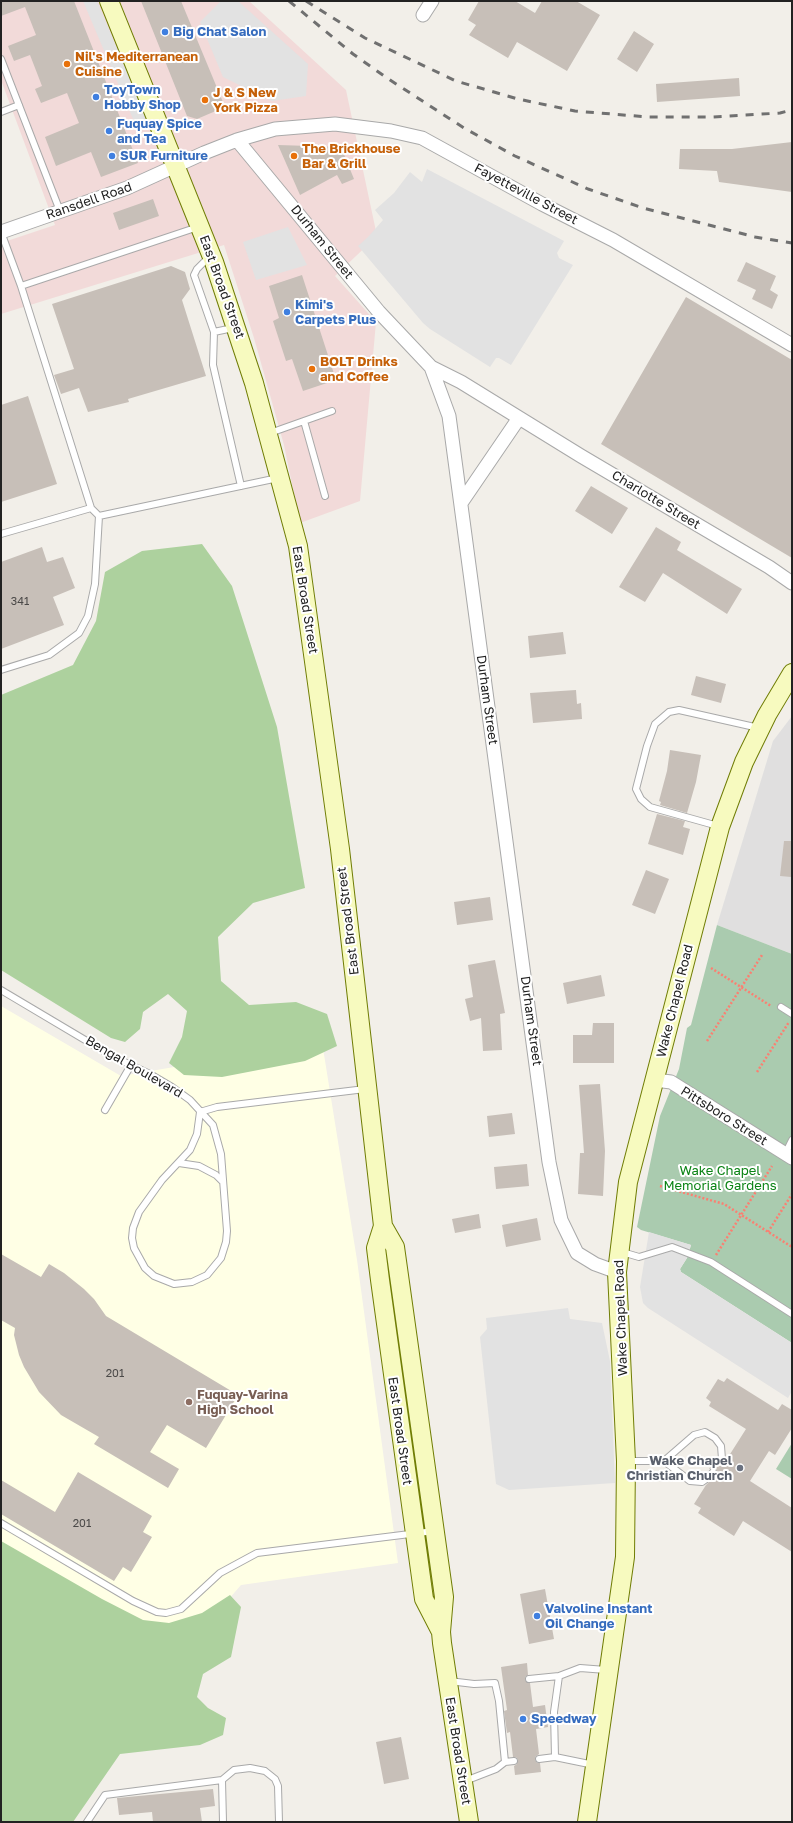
<!DOCTYPE html>
<style>
body{margin:0}
#map{position:relative;width:793px;height:1823px;overflow:hidden;background:#f2efe9;font-family:"Golos Text",sans-serif}
canvas{display:block}
.frame{position:absolute;inset:0;border:2px solid #222;pointer-events:none}
</style>
<div id="map">
<canvas width="793" height="1823"></canvas>
<div class="frame"></div>
</div>
<script>
const context = document.querySelector('canvas').getContext('2d');
context.lineJoin = 'round';
function paint(path, color) {
  context.fillStyle = color;
  context.fill(path, 'evenodd');
}
function poly(rows) {
  const path = new Path2D();
  for (const r of rows) {
    path.moveTo(r[0], r[1]);
    for (let i = 2; i < r.length; i += 2) path.lineTo(r[i], r[i + 1]);
  }
  return path;
}
function stroke(path, color, width, dash) {
  context.strokeStyle = color;
  context.lineWidth = width;
  context.lineCap = dash ? 'butt' : 'round';
  context.setLineDash(dash || []);
  context.stroke(path);
}
function label(font, color, halo, rows, align = 'center') {
  context.font = font + ' "Golos Text",sans-serif';
  context.lineWidth = 4;
  context.setLineDash([]);
  context.textBaseline = 'middle';
  context.strokeStyle = halo;
  context.fillStyle = color;
  for (const [text, x, y, turn = 0] of rows) {
    context.save();
    context.translate(x, y);
    context.rotate((+turn || 0) * Math.PI / 180);
    context.textAlign = isNaN(turn) ? turn : align;
    if (halo) context.strokeText(text, 0, 0);
    context.fillText(text, 0, 0);
    context.restore();
  }
}
const residential = poly([
 [792,716,792,954,717,925,773,741]
]);
const commercial = poly([
 [1,1,249,1,346,90,377,236,335,276,376,322,360,501,300,523,284,445,254,338,224,245,1,314,1,243,55,225,1,80]
]);
const education = poly([
 [1,1006,121,1076,322,1042,357,1260,398,1563,241,1585,182,1653,1,1544]
]);
const forest = poly([
 [202,544,232,586,277,727,305,888,253,903,218,937,221,981,249,1005,296,1002,327,1014,337,1046,305,1061,222,1077,184,1075,169,1063,182,1037,187,1011,168,994,143,1012,140,1029,125,1042,111,1038,1,970,1,695,73,665,96,621,105,572,142,551],
 [1,1541,102,1599,143,1620,169,1623,202,1613,230,1595,241,1607,231,1657,203,1674,197,1697,208,1708,226,1718,223,1735,200,1745,120,1754,73,1822,1,1822]
]);
const cemetery = poly([
 [717,925,792,954,792,1343,681,1272,680,1269,687,1258,691,1245,641,1230,637,1227,660,1116,679,1069,687,1028,691,1025],
 [792,1443,792,1479,776,1469]
]);
const parking = poly([
 [83,1,97,1,146,117,139,133],
 [221,1,238,1,308,64,306,96,272,101,223,77,200,22],
 [427,169,564,241,557,253,559,258,573,265,511,365,499,358,496,358,490,367,430,329,423,323,358,246,368,237,383,220,375,210,394,193,410,172,422,182],
 [288,227,307,265,256,280,243,242],
 [649,1232,691,1245,687,1258,680,1269,681,1272,792,1343,792,1391,788,1398,648,1308,643,1303,640,1287],
 [568,1308,570,1319,602,1323,610,1361,615,1483,509,1490,496,1484,480,1337,487,1329,486,1318]
]);
const building = poly([
 [1,1,74,1,138,163,101,177,91,152,56,166,45,137,79,123,67,93,41,103,35,89,42,86,30,55,14,61,8,46,36,35,25,7,1,16],
 [141,1,181,1,225,107,197,119,187,116],
 [479,1,515,1,535,13,542,1,576,1,600,15,567,71,517,42,508,58,469,35,476,25,468,20],
 [634,31,654,44,637,72,617,59],
 [739,78,740,96,657,102,656,84],
 [792,142,792,192,719,182,717,171,679,169,680,149,732,149],
 [278,145,341,147,354,179,342,184,337,175,300,195],
 [153,199,159,216,119,230,113,213],
 [746,262,776,276,770,290,778,295,772,309,752,299,756,290,737,281],
 [171,266,185,272,190,289,182,300,206,376,128,399,129,402,88,412,79,388,61,394,54,375,74,369,52,304],
 [302,275,336,380,303,391,292,359,286,361,273,321,279,318,269,286],
 [686,297,792,360,792,558,601,444],
 [28,396,57,484,1,502,1,405],
 [591,486,628,508,612,534,575,511],
 [656,527,681,542,677,550,742,589,727,614,663,573,645,602,619,587],
 [42,547,47,562,63,557,75,588,53,597,64,625,1,649,1,562],
 [563,632,566,654,530,658,528,636],
 [696,676,726,684,721,703,691,695],
 [576,690,577,704,581,703,582,719,533,723,530,693],
 [670,750,701,755,696,782,687,813,660,805,661,802,659,801,667,771],
 [657,814,685,821,683,827,690,829,683,855,648,844],
 [784,841,792,841,791,877,780,876],
 [646,870,669,879,655,914,632,905],
 [490,897,493,920,457,925,454,902],
 [495,960,505,1013,500,1014,502,1050,483,1051,481,1018,470,1021,465,999,473,997,468,965],
 [601,975,605,996,567,1004,563,983],
 [593,1023,614,1023,614,1063,573,1063,573,1035,592,1035],
 [600,1084,605,1151,603,1196,578,1194,580,1153,584,1153,579,1085],
 [512,1113,515,1134,489,1137,487,1116],
 [527,1164,529,1186,496,1189,494,1167],
 [479,1214,481,1228,455,1233,452,1219],
 [537,1218,541,1240,506,1247,502,1225],
 [1,1254,41,1277,49,1264,64,1273,84,1289,94,1299,106,1316,238,1395,206,1448,167,1425,150,1452,179,1469,168,1488,94,1444,99,1437,61,1415,39,1392,24,1367,19,1355,14,1335,15,1328,1,1320],
 [727,1378,778,1410,782,1404,792,1410,792,1428,775,1455,769,1451,750,1481,792,1508,792,1552,743,1521,734,1536,698,1513,701,1508,694,1504,706,1485,717,1474,717,1471,715,1468,709,1469,717,1456,720,1463,725,1462,746,1429,709,1406,711,1402,706,1398,718,1379,724,1382],
 [78,1472,152,1516,143,1532,152,1537,131,1572,123,1567,114,1581,1,1514,1,1480,55,1512],
 [545,1589,554,1639,529,1644,520,1594],
 [527,1663,528,1675,525,1677,525,1680,530,1683,533,1707,545,1705,548,1727,536,1729,539,1754,535,1757,535,1760,537,1763,540,1763,541,1772,515,1775,514,1766,517,1764,518,1760,516,1757,513,1757,510,1732,507,1733,504,1711,507,1710,501,1667],
 [401,1737,409,1779,384,1784,376,1742],
 [213,1789,215,1806,200,1808,202,1822,153,1822,152,1812,119,1815,117,1798]
]);
const path = poly([
 [711,968,771,1006],
 [707,1041,762,955],
 [757,1072,789,1022],
 [660,1186,724,1204,792,1247],
 [768,1232,792,1194],
 [716,1255,772,1166]
]);
const lane = poly([
 [1,59,60,211],
 [1,112,19,105],
 [1,232,21,286,198,227],
 [209,257,197,269,194,275,214,332,213,365,241,486],
 [21,286,91,508,99,516,278,478],
 [214,332,233,328],
 [304,421,325,496],
 [270,433,332,411],
 [1,534,91,508],
 [1,670,49,655,79,633,88,616,95,584,99,516],
 [718,826,650,807,641,799,636,789,647,746,655,724,669,712,679,710,759,728],
 [1,990,112,1056,150,1074,172,1087,190,1100,213,1125,221,1154,227,1231,226,1242,221,1258,207,1275,192,1282,174,1284,154,1276,145,1268,134,1248,132,1238,133,1228,139,1212,162,1180,190,1150,197,1134,200,1112],
 [781,1007,792,1014],
 [105,1110,131,1065],
 [200,1112,217,1107,365,1089],
 [785,1154,792,1140],
 [179,1163,199,1166,216,1175,222,1181],
 [622,1252,639,1257,672,1247,711,1262,792,1314],
 [627,1461,664,1461,690,1481,702,1482,709,1477,713,1472],
 [664,1461,694,1435,705,1432,715,1438,721,1446,722,1459],
 [1,1523,133,1601,157,1612,166,1613,181,1609,220,1573,257,1553,434,1531],
 [529,1679,559,1676],
 [449,1681,474,1684,495,1683,499,1701,505,1762,496,1769,465,1781],
 [539,1759,555,1757],
 [505,1762,514,1761],
 [594,1765,555,1757,554,1712,559,1676,580,1668,606,1670],
 [222,1780,234,1770,250,1768,265,1771,275,1779,278,1786,279,1822],
 [87,1822,105,1795,222,1780,223,1822]
]);
const street = poly([
 [423,15,432,1],
 [237,140,379,312,431,367,449,416,549,1162,561,1220,577,1253,595,1264,617,1272],
 [1,232,127,188,204,153,237,140,275,129,335,124,391,131,422,138,542,204,613,240,792,345],
 [431,367,461,382,581,456,769,567,792,583],
 [461,503,519,418],
 [655,1080,671,1082,792,1158]
]);
const secondary = poly([
 [109,1,214,262,254,383,298,546,340,849,383,1226,376,1248,380,1280,424,1599,441,1632],
 [383,1226,395,1247,444,1597,441,1632,442,1643,469,1822],
 [587,1822,625,1557,626,1461,617,1272,628,1182,720,827,744,762,767,715,792,673]
]);
const rail = poly([
 [289,1,353,54,387,78,464,128,515,156,588,189,643,208,755,237,792,243],
 [306,1,365,38,456,81,518,99,575,111,648,117,713,117,780,113,792,110]
]);
const markers = [
 [165,32,4,"#3f7fe0"],
 [67,64,4,"#e8710a"],
 [96,97,4,"#3f7fe0"],
 [205,100,4,"#e8710a"],
 [109,131,4,"#3f7fe0"],
 [112,156,4,"#3f7fe0"],
 [294,156,4,"#e8710a"],
 [287,312,4,"#3f7fe0"],
 [312,369,4,"#e8710a"],
 [189,1402,4,"#8d6e63"],
 [740,1468,4,"#6b7280"],
 [537,1616,4,"#3f7fe0"],
 [523,1719,4,"#3f7fe0"]
];
const numberNames = [
 ["341",20,602],
 ["201",115,1374],
 ["201",82,1524]
];
const shopNames = [
 ["Big Chat Salon",173,32],
 ["ToyTown",104,90],
 ["Hobby Shop",104,105],
 ["Fuquay Spice",117,124],
 ["and Tea",117,139],
 ["SUR Furniture",120,156],
 ["Kimi's",295,305],
 ["Carpets Plus",295,320],
 ["Valvoline Instant",545,1609],
 ["Oil Change",545,1624],
 ["Speedway",531,1719]
];
const foodNames = [
 ["Nil's Mediterranean",75,57],
 ["Cuisine",75,72],
 ["J & S New",213,93],
 ["York Pizza",213,108],
 ["The Brickhouse",302,149],
 ["Bar & Grill",302,164],
 ["BOLT Drinks",320,362],
 ["and Coffee",320,377]
];
const streetNames = [
 ["Fayetteville Street",526,194,28],
 ["Ransdell Road",89,201,-19],
 ["Durham Street",322,242,51],
 ["East Broad Street",222,287,70],
 ["Charlotte Street",656,500,31],
 ["East Broad Street",305,600,81],
 ["Durham Street",487,700,82],
 ["East Broad Street",348,921,-97],
 ["Wake Chapel Road",675,1001,-76],
 ["Durham Street",531,1021,82],
 ["Bengal Boulevard",134,1067,30],
 ["Pittsboro Street",724,1116,32],
 ["Wake Chapel Road",621,1318,-92],
 ["East Broad Street",400,1431,82],
 ["East Broad Street",458,1751,81]
];
const parkNames = [
 ["Wake Chapel",720,1171],
 ["Memorial Gardens",720,1186]
];
const educationNames = [
 ["Fuquay-Varina",197,1395],
 ["High School",197,1410]
];
const worshipNames = [
 ["Wake Chapel",732,1461],
 ["Christian Church",732,1476]
];
paint(residential, '#e0dfdf');
paint(commercial, '#f2dad9');
paint(education, '#ffffe5');
paint(forest, '#add19e');
paint(cemetery, '#aacbaf');
paint(parking, '#e2e2e2');
paint(building, '#c7bfb8');
stroke(lane, '#a9a9a9', 8);
stroke(street, '#a9a9a9', 15);
stroke(secondary, '#707d05', 20);
stroke(path, '#fa8072', 2.5, [2, 2]);
stroke(lane, '#fff', 6);
stroke(street, '#fff', 13);
stroke(secondary, '#f7fabf', 18);
stroke(rail, '#707070', 3, [8, 8]);
for (const [x, y, r, color] of markers) {
  const dot = new Path2D();
  dot.arc(x, y, r, 0, 2 * Math.PI);
  context.fillStyle = color;
  context.fill(dot);
  stroke(dot, '#fff', 1.5);
}
label('11px', '#4b4948', null, numberNames);
label('bold 13px', '#366cbe', '#fff', shopNames, 'left');
label('bold 13px', '#c56008', '#fff', foodNames, 'left');
label('13px', '#222', '#fff', streetNames);
label('13px', '#0c8416', '#fff', parkNames);
label('bold 13px', '#785e54', '#fff', educationNames, 'left');
label('bold 13px', '#5b616d', '#fff', worshipNames, 'right');
</script>
